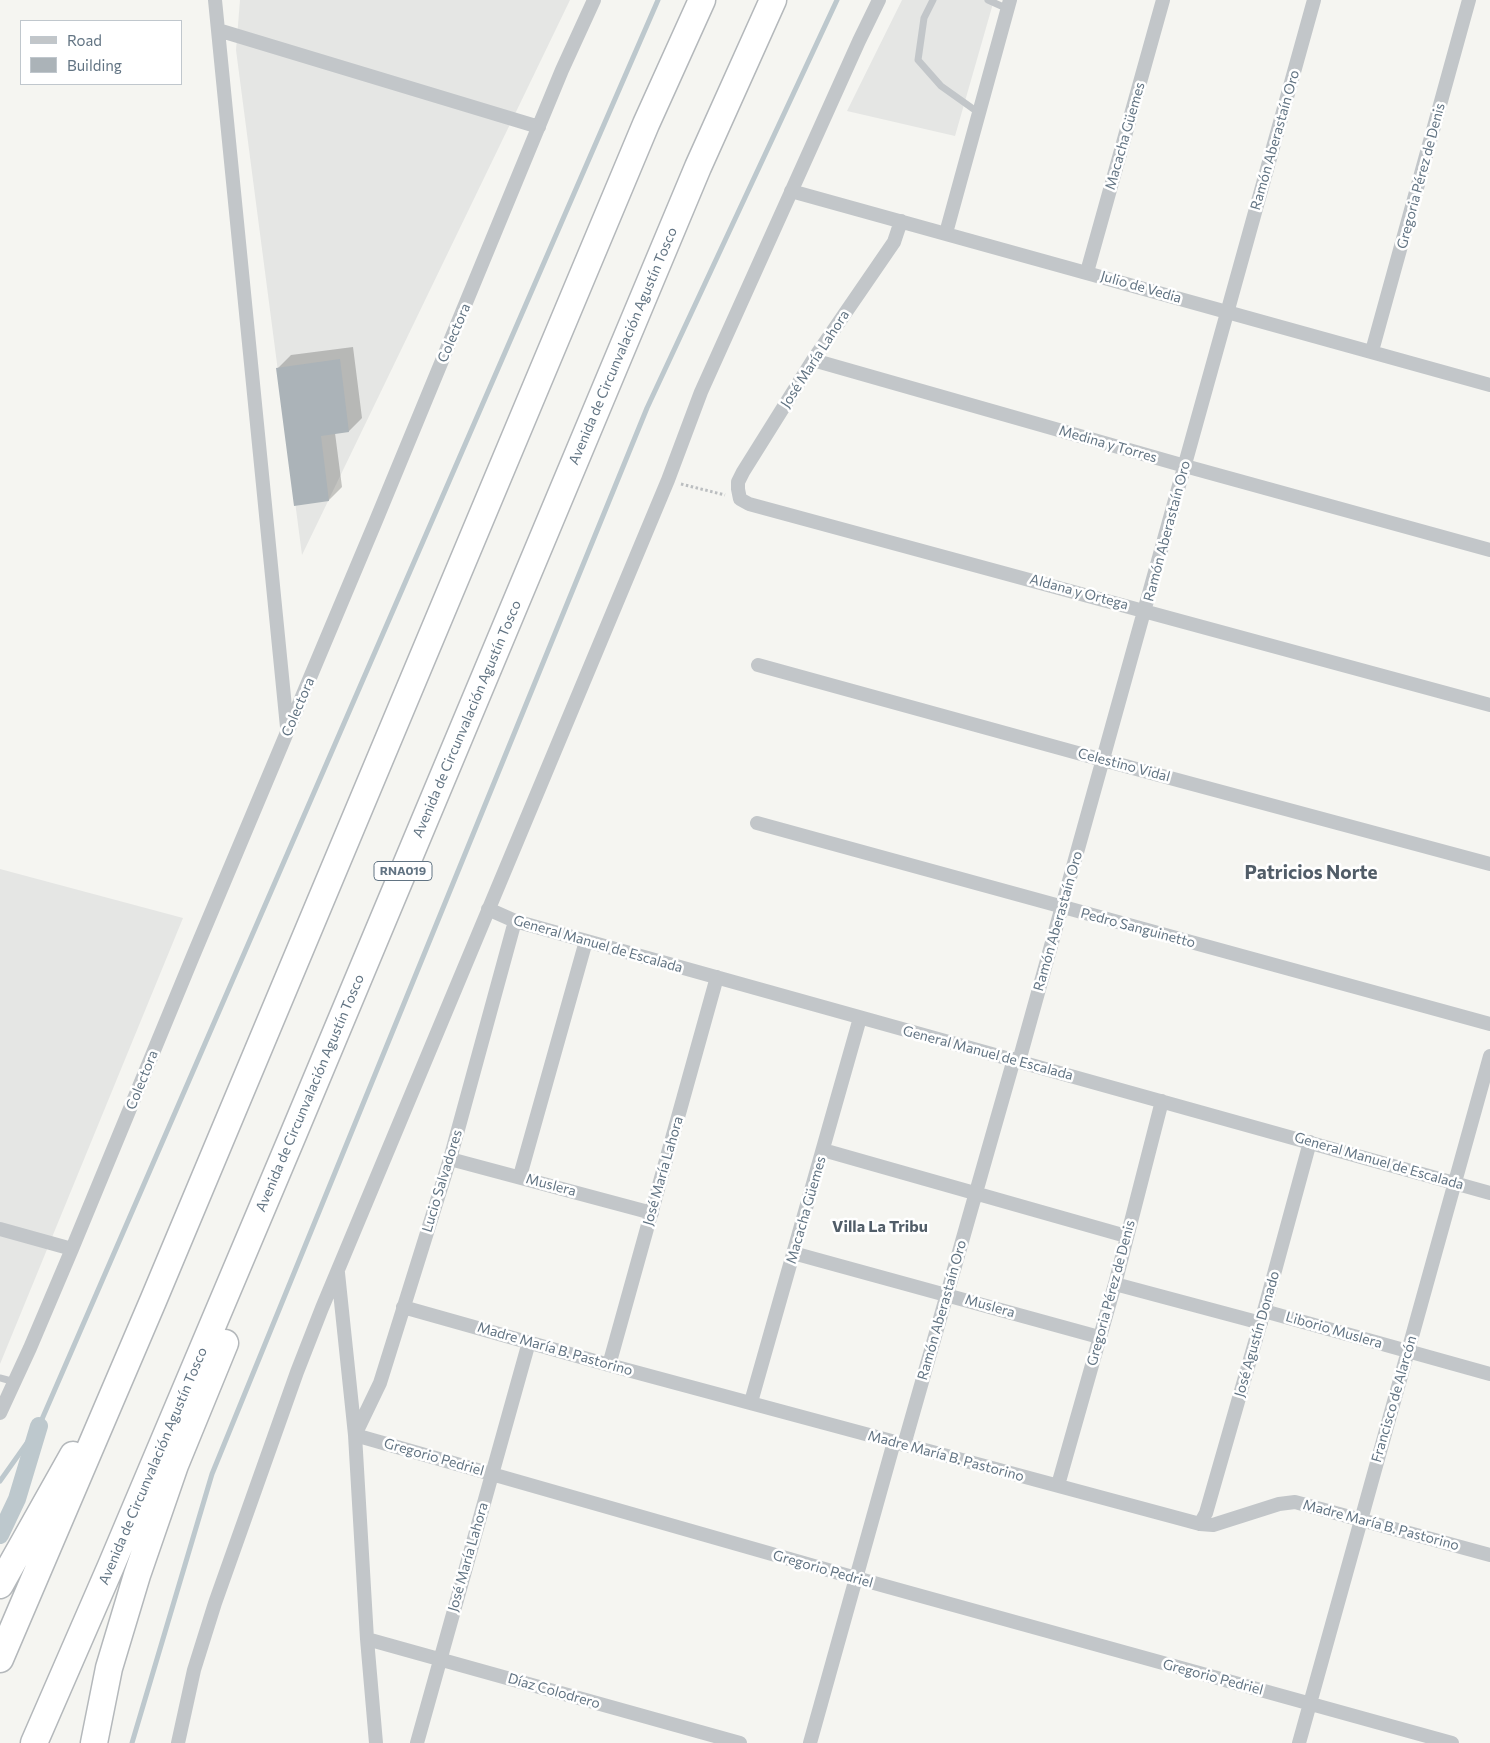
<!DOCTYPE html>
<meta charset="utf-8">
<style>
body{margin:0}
#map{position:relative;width:1490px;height:1743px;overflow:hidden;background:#f5f5f1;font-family:Commissioner,sans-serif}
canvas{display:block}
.legend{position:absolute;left:20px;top:20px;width:162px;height:65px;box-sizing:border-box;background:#fff;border:1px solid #c0c7cd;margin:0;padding:6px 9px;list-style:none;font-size:15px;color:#627483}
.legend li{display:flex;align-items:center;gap:10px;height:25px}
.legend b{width:25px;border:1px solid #c0c7cd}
</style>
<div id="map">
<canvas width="1490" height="1743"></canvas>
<ul class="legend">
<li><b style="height:6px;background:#c2c6c9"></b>Road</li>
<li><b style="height:14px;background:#abb3b8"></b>Building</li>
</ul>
</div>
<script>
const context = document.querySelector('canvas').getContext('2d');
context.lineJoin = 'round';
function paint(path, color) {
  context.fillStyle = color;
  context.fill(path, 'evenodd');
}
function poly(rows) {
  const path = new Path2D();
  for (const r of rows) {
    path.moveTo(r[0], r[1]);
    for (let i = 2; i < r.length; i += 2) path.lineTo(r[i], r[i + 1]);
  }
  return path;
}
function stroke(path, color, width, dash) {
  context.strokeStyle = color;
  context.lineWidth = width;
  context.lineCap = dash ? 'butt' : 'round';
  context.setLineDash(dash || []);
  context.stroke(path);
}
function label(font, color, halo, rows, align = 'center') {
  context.font = font + ' Commissioner,sans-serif';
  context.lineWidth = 5;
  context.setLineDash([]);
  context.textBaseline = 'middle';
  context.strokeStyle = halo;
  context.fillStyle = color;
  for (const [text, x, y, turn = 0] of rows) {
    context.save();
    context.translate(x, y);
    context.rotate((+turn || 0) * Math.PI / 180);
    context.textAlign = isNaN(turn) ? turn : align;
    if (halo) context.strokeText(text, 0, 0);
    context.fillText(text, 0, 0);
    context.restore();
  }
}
const built = poly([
 [240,0,570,0,302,555,236,50],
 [902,0,994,0,955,136,847,111],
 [0,869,183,918,0,1364]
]);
const shadow = poly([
 [353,347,362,418,349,431,335,433,342,487,329,500,295,505,278,368,291,355]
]);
const stream = poly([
 [0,1481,39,1426,658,0],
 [132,1743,212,1474,647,408,837,0]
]);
const canal = poly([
 [0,1535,17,1499,39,1426]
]);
const building = poly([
 [340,359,349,432,321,436,329,501,294,506,276,368]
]);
const path = poly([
 [681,484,725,495]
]);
const service = poly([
 [933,0,924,18,918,60,941,86,979,113],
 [988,0,1008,9],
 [0,1378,15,1382]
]);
const minor = poly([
 [215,0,287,727],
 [218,30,539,127],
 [791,191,1490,385],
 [901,221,894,242,813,360,743,472,738,482,738,489,740,499,749,504,1490,705],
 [946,233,1010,0],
 [1087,272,1163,0],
 [1372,351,1469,0],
 [813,360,1185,466,1490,550],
 [758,665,1103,760,1490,864],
 [757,823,1490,1024],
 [488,909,515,921,1490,1193],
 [1019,1061,1314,0],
 [823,1150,1126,1236],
 [450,1159,652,1213],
 [520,1176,586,941],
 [0,1229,72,1249],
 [793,1253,1099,1337],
 [338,1273,355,1435,856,1578,1452,1743],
 [1115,1284,1261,1323],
 [403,1307,609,1365,1200,1524,1213,1525,1279,1504,1295,1502,1490,1555],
 [1264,1311,1490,1374],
 [609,1365,717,977],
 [751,1402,860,1018],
 [0,1413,30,1348,72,1249,193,956,375,523,562,70,594,0],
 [904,1445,1014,1059],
 [1058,1485,1115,1284,1162,1101],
 [1200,1524,1206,1513,1264,1311,1310,1142],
 [367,1639,740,1743],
 [178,1743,194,1670,215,1603,297,1372,322,1308,668,480,701,392,859,41,879,0],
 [376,1743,367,1639,355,1435,380,1383,450,1159,515,921],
 [417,1743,529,1342],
 [810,1743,894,1442],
 [1299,1743,1490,1056]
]);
const motorway = poly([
 [0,1585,73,1455],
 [0,1659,153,1301,646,124,702,0],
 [34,1743,111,1566,293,1135,698,167,773,0],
 [94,1743,109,1668,137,1575,175,1465,225,1343]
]);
const shields = [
 [403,871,58]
];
const shieldNames = [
 ["RNA019",403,871]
];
const streetNames = [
 ["Macacha Güemes",1125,136,-74],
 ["Ramón Aberastaín Oro",1275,140,-74],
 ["Gregoria Pérez de Denis",1421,176,-75],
 ["Julio de Vedia",1141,287,16],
 ["Colectora",454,333,-67],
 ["Avenida de Circunvalación Agustín Tosco",623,346,-67],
 ["José María Lahora",815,359,-57],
 ["Medina y Torres",1108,444,16],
 ["Ramón Aberastaín Oro",1167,531,-75],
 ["Aldana y Ortega",1079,592,15],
 ["Colectora",298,707,-67],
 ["Avenida de Circunvalación Agustín Tosco",467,719,-67],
 ["Celestino Vidal",1124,765,15],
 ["Ramón Aberastaín Oro",1058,921,-74],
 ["Pedro Sanguinetto",1138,928,15],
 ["General Manuel de Escalada",598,944,16],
 ["General Manuel de Escalada",988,1053,15],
 ["Colectora",142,1080,-68],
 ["Avenida de Circunvalación Agustín Tosco",310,1093,-67],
 ["General Manuel de Escalada",1379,1161,16],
 ["José María Lahora",663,1171,-74],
 ["Lucio Salvadores",442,1181,-73],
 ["Muslera",551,1185,15],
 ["Macacha Güemes",806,1210,-74],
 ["Gregoria Pérez de Denis",1111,1293,-75],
 ["Muslera",990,1306,16],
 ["Ramón Aberastaín Oro",942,1310,-74],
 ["Liborio Muslera",1334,1330,16],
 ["José Agustín Donado",1257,1334,-74],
 ["Madre María B. Pastorino",555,1349,16],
 ["Francisco de Alarcón",1394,1399,-74],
 ["Madre María B. Pastorino",946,1456,15],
 ["Gregorio Pedriel",434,1457,16],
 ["Avenida de Circunvalación Agustín Tosco",153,1466,-67],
 ["Madre María B. Pastorino",1381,1525,15],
 ["José María Lahora",468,1557,-74],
 ["Gregorio Pedriel",823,1569,16],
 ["Gregorio Pedriel",1213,1677,15],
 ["Díaz Colodrero",554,1691,16]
];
const quarterNames = [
 ["Villa La Tribu",880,1227]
];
const districtNames = [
 ["Patricios Norte",1311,873]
];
paint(built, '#e5e6e4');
paint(shadow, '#0003');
stroke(stream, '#bdc8cd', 5);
stroke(canal, '#bdc8cd', 18);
paint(building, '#abb3b8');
stroke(motorway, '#b4b8bb', 29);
stroke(path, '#bbbec0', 3, [2.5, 2.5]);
stroke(service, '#c2c6c9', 7);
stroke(minor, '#c2c6c9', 14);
stroke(motorway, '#fff', 26);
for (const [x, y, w] of shields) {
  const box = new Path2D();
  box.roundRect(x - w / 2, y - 9.5, w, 19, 4);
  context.fillStyle = '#fff';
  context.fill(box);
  stroke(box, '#627483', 1);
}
label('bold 12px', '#627483', null, shieldNames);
label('14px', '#627483', '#fff', streetNames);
label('bold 16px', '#515d68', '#fff', quarterNames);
label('bold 19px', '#515d68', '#fff', districtNames);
</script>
